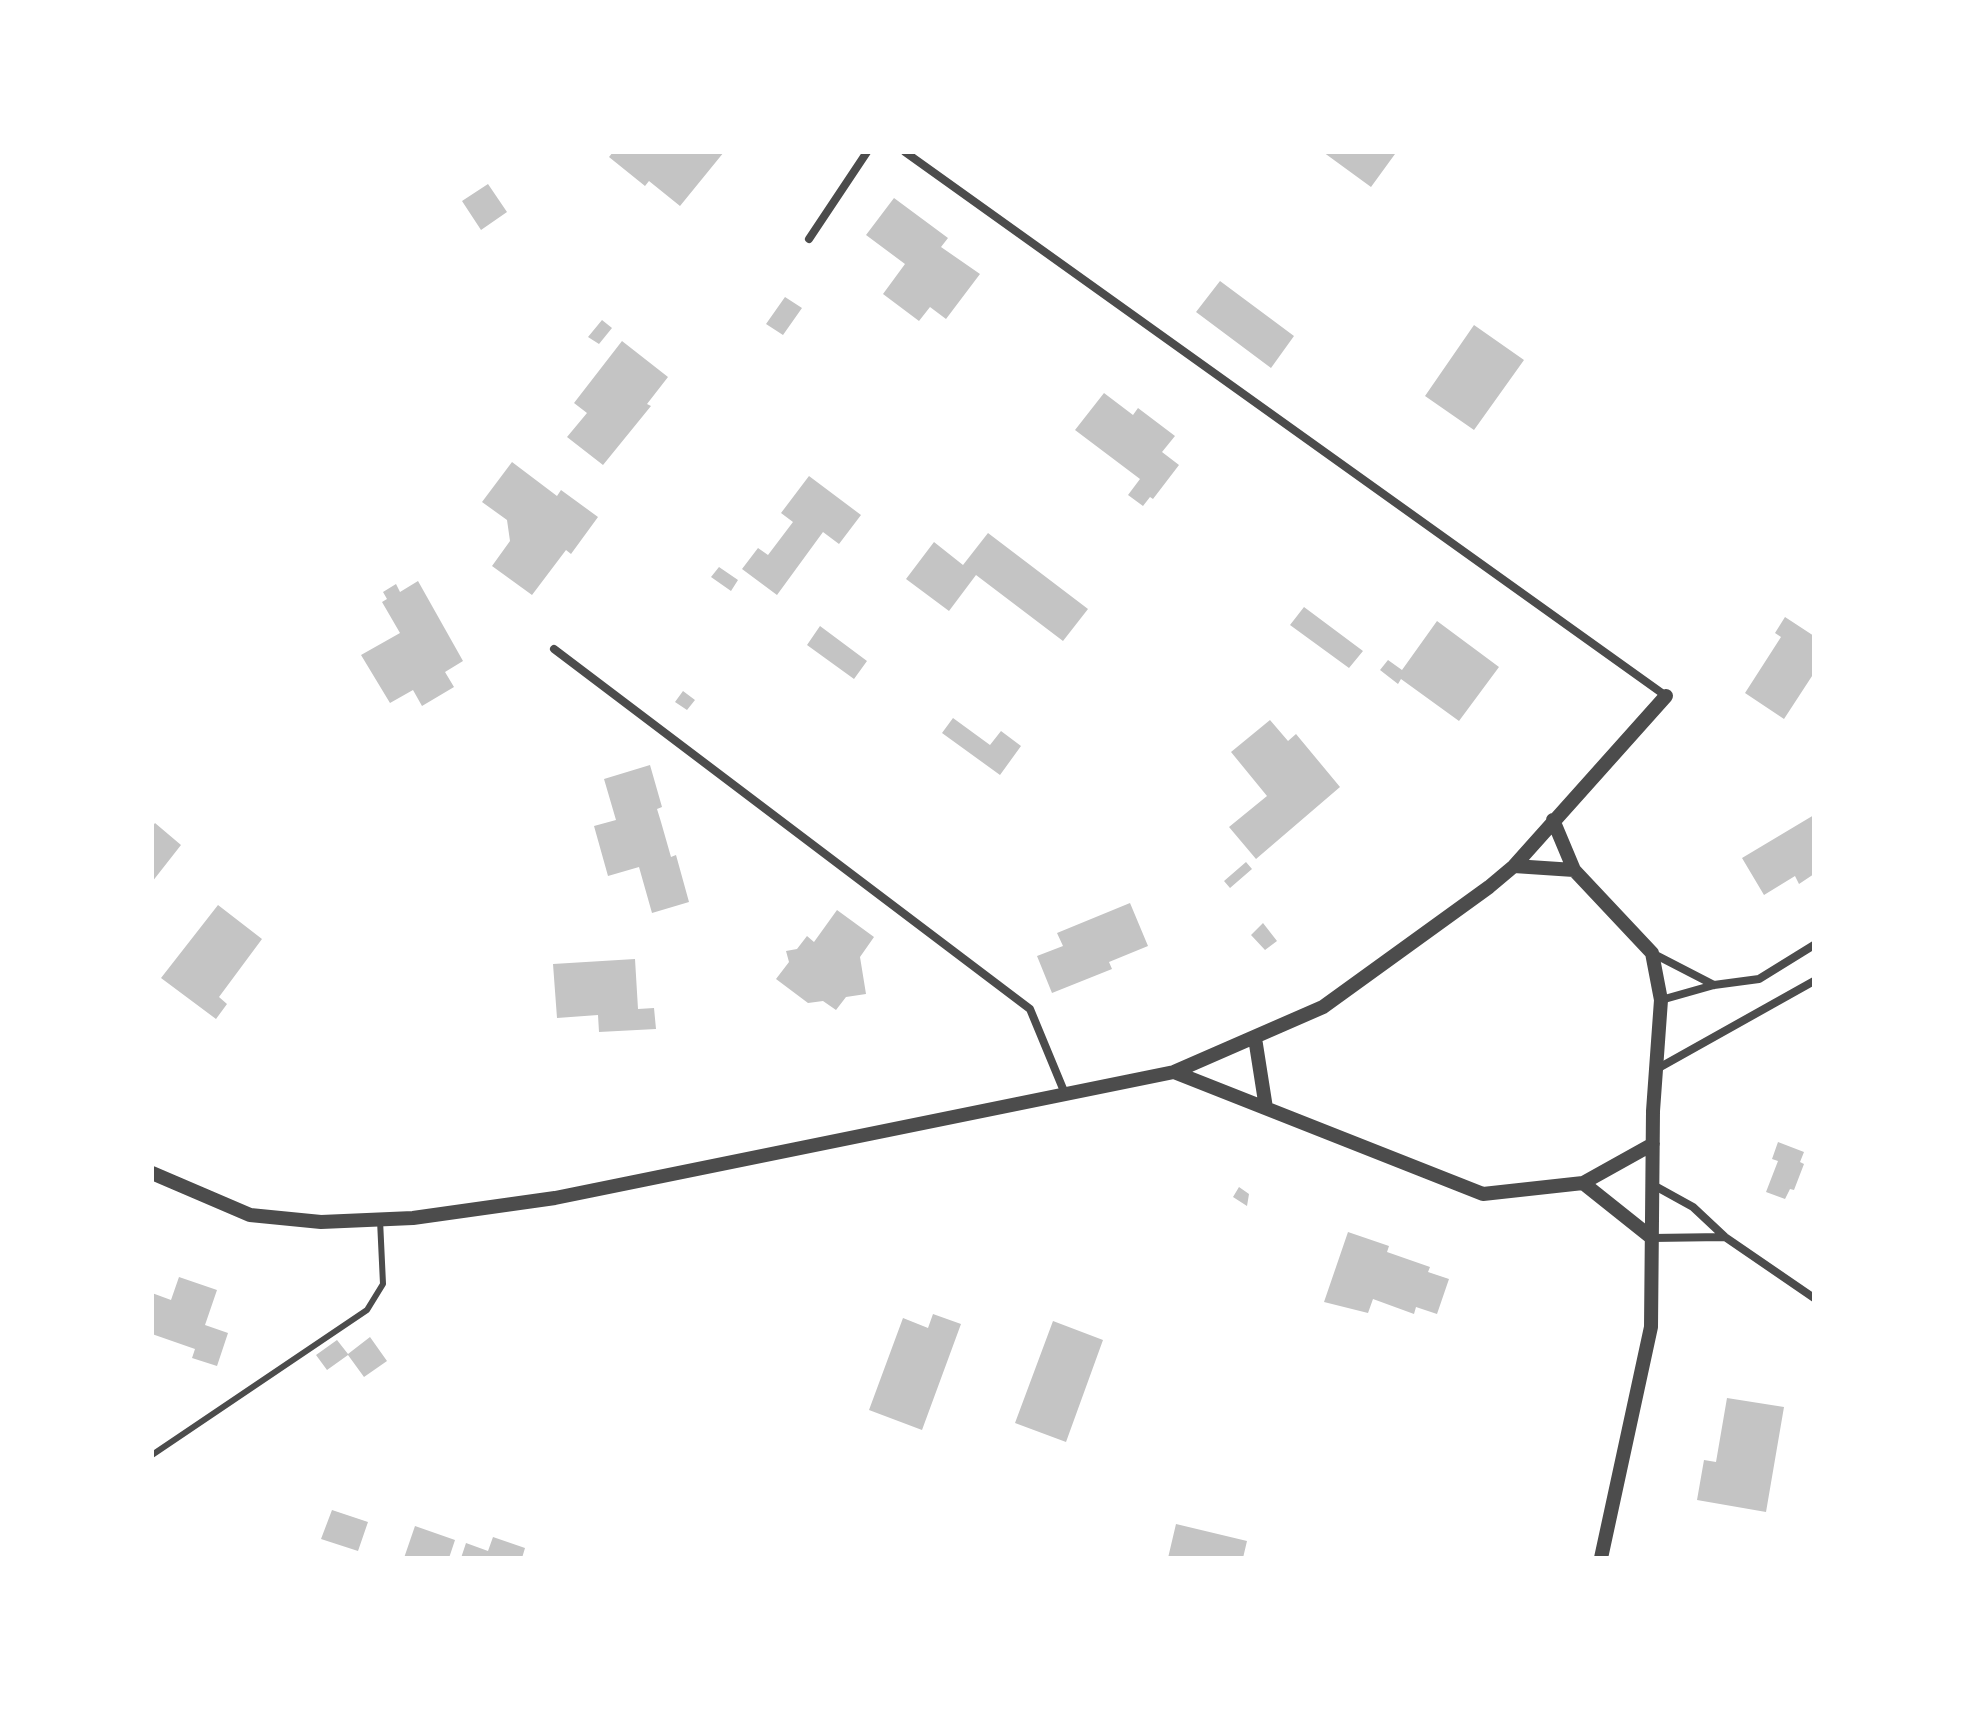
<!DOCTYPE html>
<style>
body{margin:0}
#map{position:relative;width:1966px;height:1710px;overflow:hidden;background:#fff;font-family:"Titillium Web",sans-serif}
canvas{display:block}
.frame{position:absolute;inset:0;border:154px solid #fff;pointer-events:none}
</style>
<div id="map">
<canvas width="1966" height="1710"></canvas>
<div class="frame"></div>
</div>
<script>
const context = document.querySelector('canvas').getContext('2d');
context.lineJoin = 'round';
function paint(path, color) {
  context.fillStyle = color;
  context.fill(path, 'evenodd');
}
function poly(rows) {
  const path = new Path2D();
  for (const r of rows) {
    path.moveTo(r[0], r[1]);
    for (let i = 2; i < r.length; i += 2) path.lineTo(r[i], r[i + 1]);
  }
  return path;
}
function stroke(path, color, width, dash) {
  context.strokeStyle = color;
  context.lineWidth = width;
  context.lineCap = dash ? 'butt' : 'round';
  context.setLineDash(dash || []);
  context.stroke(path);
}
const building = poly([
 [613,152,724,152,680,206,649,181,645,186,609,157],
 [1323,152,1392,152,1395,154,1371,187],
 [488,184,507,212,481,230,462,201],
 [894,198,948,238,941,247,980,274,946,319,930,307,919,321,883,294,905,264,866,235],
 [1220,281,1294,336,1271,368,1196,312],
 [785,297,802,308,783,335,766,324],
 [602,320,612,328,599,344,588,337],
 [1474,325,1524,360,1474,430,1425,396],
 [622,341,668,377,647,404,651,406,603,465,567,437,587,413,574,403],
 [1104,393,1133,415,1138,408,1175,436,1162,452,1179,465,1153,499,1150,497,1143,506,1128,495,1140,479,1075,430],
 [512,462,557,496,561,490,598,517,571,554,566,550,532,595,492,566,510,541,507,520,482,502],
 [809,476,861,515,839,544,823,532,777,595,742,569,758,548,768,555,793,522,781,513],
 [988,533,1088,609,1063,641,976,575,949,611,906,579,934,542,963,565],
 [719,567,738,580,731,591,711,577],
 [418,581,463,661,445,672,454,687,422,706,413,690,390,703,361,655,400,633,382,602,387,599,383,592,396,584,400,592],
 [1304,607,1363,651,1349,668,1290,625],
 [1785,617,1814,636,1814,673,1784,719,1745,693,1781,637,1775,633],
 [1437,621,1499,667,1459,721,1401,679,1398,684,1380,670,1388,660,1402,670],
 [820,626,867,661,854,679,807,645],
 [683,691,695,700,687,710,675,702],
 [953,718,990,745,1001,731,1021,746,1000,775,942,733],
 [1270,720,1288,741,1296,734,1340,787,1256,859,1229,827,1267,796,1231,752],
 [650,765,662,807,657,809,661,822,671,857,676,855,689,902,652,913,639,867,608,876,594,826,616,820,604,779],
 [1814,815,1814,874,1799,884,1795,876,1764,895,1742,858],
 [155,823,181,845,152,882,152,827],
 [1246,862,1252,869,1230,888,1224,881],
 [1130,903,1148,946,1109,962,1112,969,1052,993,1037,956,1063,946,1057,933],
 [218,905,262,939,219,997,227,1004,216,1019,161,978],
 [837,910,874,937,860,957,866,994,846,997,836,1010,823,1001,808,1003,776,979,789,962,786,951,797,949,807,936,814,942],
 [1263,923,1277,941,1265,950,1251,935],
 [635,959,638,1009,654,1008,656,1029,599,1032,598,1015,557,1018,553,964],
 [1778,1142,1804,1152,1800,1162,1804,1164,1794,1190,1790,1189,1785,1199,1766,1192,1778,1161,1772,1159],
 [1239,1187,1249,1194,1247,1206,1233,1197],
 [1348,1232,1389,1246,1387,1252,1430,1267,1428,1272,1449,1279,1437,1314,1416,1307,1414,1314,1373,1299,1368,1313,1324,1302],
 [179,1277,217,1290,205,1325,228,1333,217,1366,192,1358,195,1349,152,1334,152,1293,171,1300],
 [933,1314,961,1324,922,1430,869,1410,903,1318,928,1328],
 [1053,1321,1103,1340,1066,1442,1015,1423],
 [370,1337,387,1361,364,1377,348,1355,327,1370,316,1355,337,1340,348,1354],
 [1727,1398,1784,1407,1766,1512,1697,1500,1704,1460,1716,1462],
 [332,1510,368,1522,358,1551,321,1539],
 [1176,1524,1247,1541,1243,1558,1168,1558],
 [415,1526,455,1540,449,1558,404,1558],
 [493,1537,525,1548,522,1558,461,1558,466,1543,488,1551]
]);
const service = poly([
 [152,1455,367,1310,383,1284,380,1220]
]);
const minor = poly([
 [905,152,1666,696],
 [809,239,867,152],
 [554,649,1030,1009,1066,1096],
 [1652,953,1714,985],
 [1661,1000,1714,985,1759,979,1814,945],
 [1655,1070,1814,981],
 [1655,1186,1693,1207,1725,1237,1814,1298],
 [1652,1238,1724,1237]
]);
const tertiary = poly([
 [1553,820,1574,870],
 [1514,866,1574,870,1652,953,1661,1000,1653,1111,1651,1327,1601,1558],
 [1255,1038,1266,1108],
 [1174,1072,1483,1194,1583,1183,1653,1144],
 [152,1173,250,1215,321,1222,413,1218,555,1198,1174,1072,1323,1007,1489,887,1514,866,1666,696],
 [1583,1183,1652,1238]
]);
paint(building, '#c4c4c4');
stroke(service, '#4c4c4c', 6);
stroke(minor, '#4c4c4c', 8);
stroke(tertiary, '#4c4c4c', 14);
</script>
